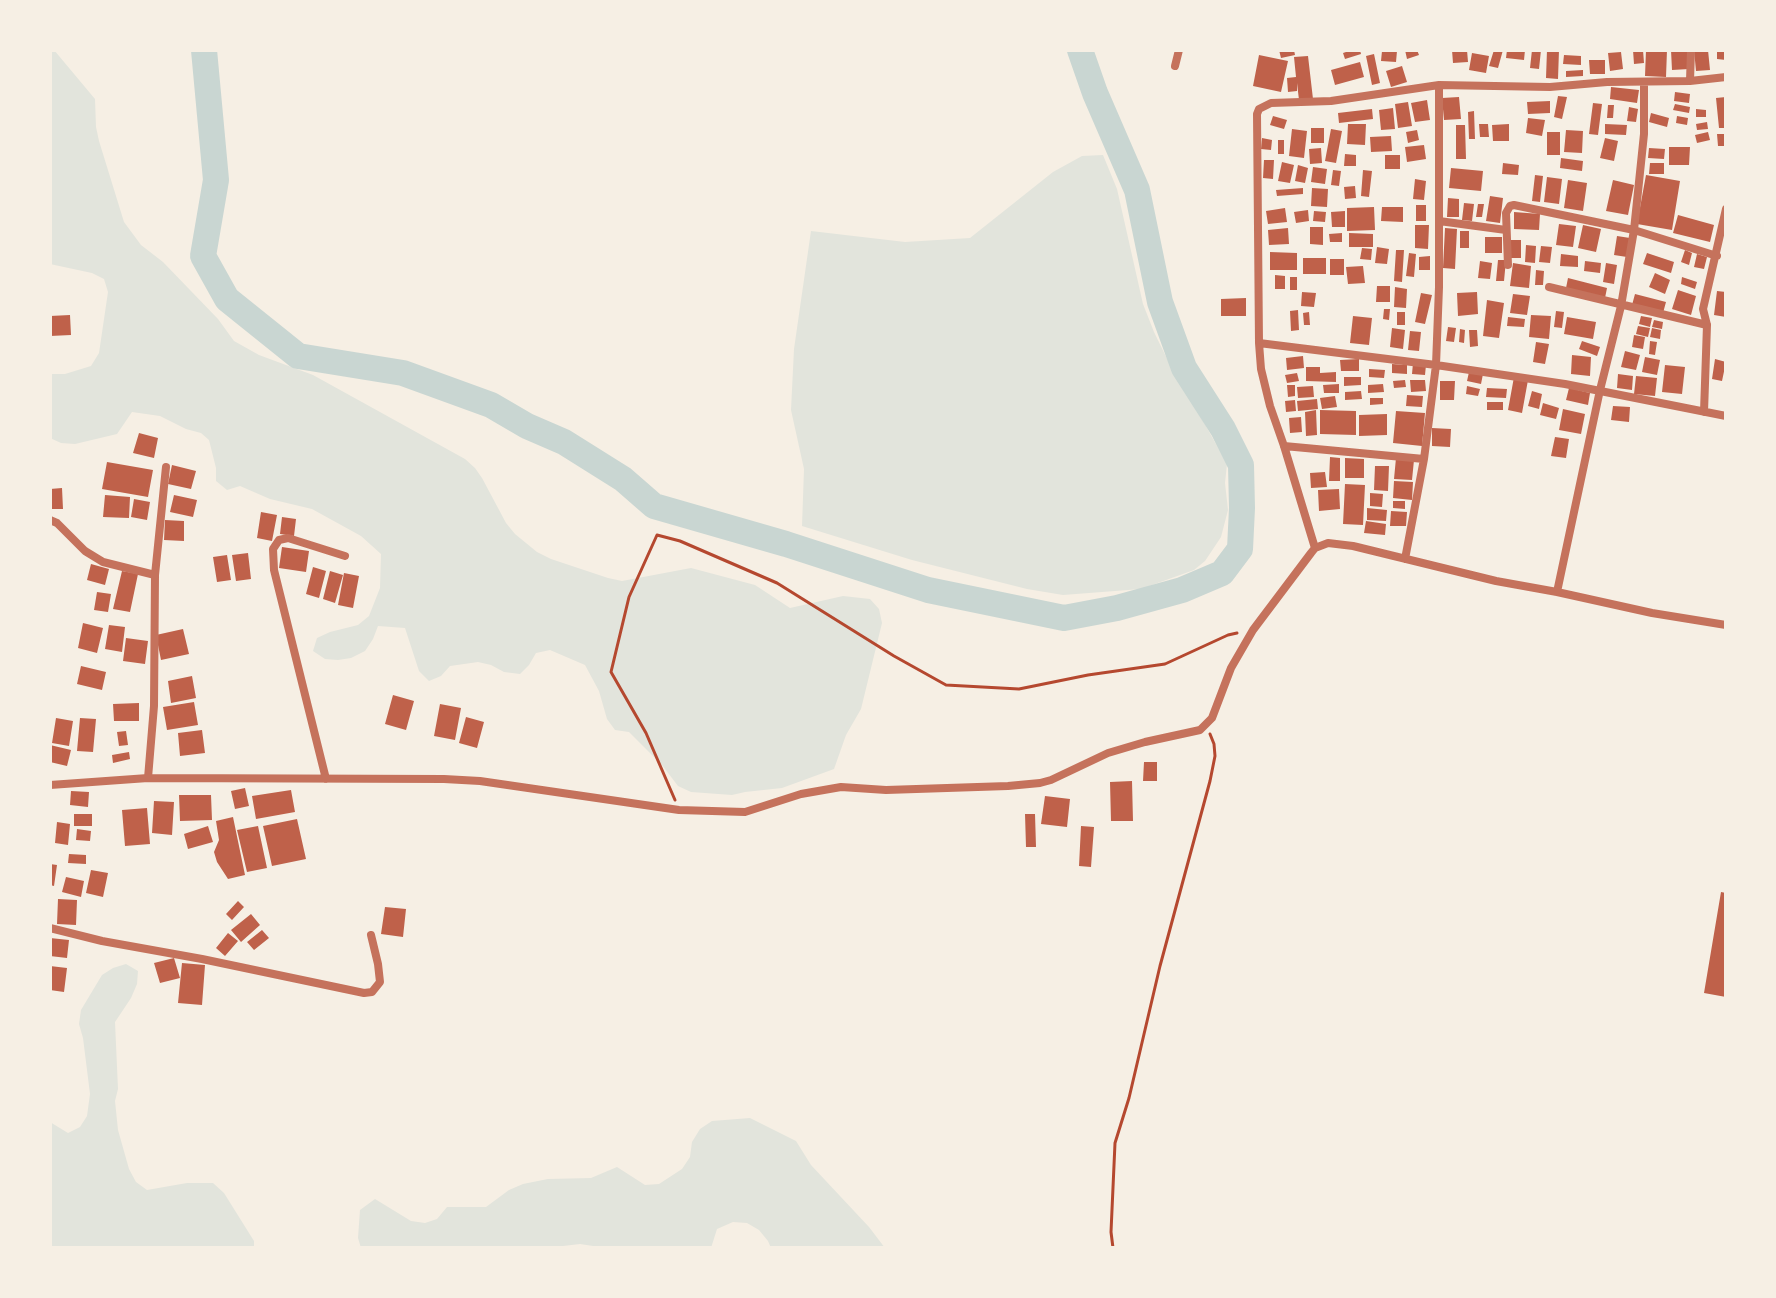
<!DOCTYPE html>
<style>
body{margin:0}
#map{position:relative;width:1776px;height:1298px;overflow:hidden;background:#f6efe4;font-family:"DejaVu Sans",sans-serif}
canvas{display:block}
.frame{position:absolute;inset:0;border:52px solid #f6efe4;pointer-events:none}
</style>
<div id="map">
<canvas width="1776" height="1298"></canvas>
<div class="frame"></div>
</div>
<script>
const context = document.querySelector('canvas').getContext('2d');
context.lineJoin = 'round';
function paint(path, color) {
  context.fillStyle = color;
  context.fill(path, 'evenodd');
}
function poly(rows) {
  const path = new Path2D();
  for (const r of rows) {
    path.moveTo(r[0], r[1]);
    for (let i = 2; i < r.length; i += 2) path.lineTo(r[i], r[i + 1]);
  }
  return path;
}
function stroke(path, color, width, dash) {
  context.strokeStyle = color;
  context.lineWidth = width;
  context.lineCap = dash ? 'butt' : 'round';
  context.setLineDash(dash || []);
  context.stroke(path);
}
const green = poly([
 [50,50,54,50,95,99,96,127,99,141,124,222,141,245,163,262,218,319,234,341,259,355,313,375,465,459,475,468,482,478,506,523,515,534,537,552,551,559,608,578,622,581,691,568,755,585,790,608,843,596,870,599,879,609,882,623,861,709,846,735,834,769,782,788,745,792,732,795,691,792,678,786,662,765,629,732,615,730,607,719,599,691,585,665,550,650,536,653,529,665,520,674,504,672,491,665,478,662,450,666,441,676,429,681,419,671,405,628,378,626,373,639,365,651,351,658,338,660,325,659,313,651,317,638,330,632,358,625,369,616,380,588,381,554,361,536,312,509,270,499,240,486,227,490,216,481,216,468,209,440,201,433,186,429,160,416,132,412,117,434,75,444,61,443,50,438,50,374,65,374,91,366,99,353,108,292,104,279,92,273,50,264],
 [1103,155,1117,189,1143,304,1154,332,1175,375,1187,392,1227,464,1225,483,1228,510,1221,537,1205,561,1194,570,1141,589,1063,595,1027,589,912,560,802,526,804,469,791,410,794,349,811,231,905,242,970,238,1053,172,1082,156],
 [126,964,138,971,137,984,131,998,115,1022,118,1089,115,1101,118,1130,129,1169,136,1182,147,1190,187,1183,213,1183,224,1193,254,1241,254,1248,50,1248,50,1122,68,1133,80,1127,87,1116,90,1094,83,1038,79,1024,81,1010,102,975,113,968],
 [750,1118,796,1141,811,1165,869,1227,885,1248,771,1248,768,1241,759,1230,747,1223,733,1222,717,1229,711,1248,597,1248,593,1246,580,1244,546,1248,361,1248,358,1238,360,1210,375,1199,411,1221,425,1223,437,1219,447,1207,486,1207,509,1190,523,1184,548,1179,591,1178,617,1167,645,1185,659,1184,682,1169,690,1157,692,1142,700,1129,712,1121]
]);
const river = poly([
 [204,50,216,180,203,256,227,299,298,356,403,373,491,405,527,426,564,442,623,479,654,506,786,544,928,590,1064,618,1117,608,1182,590,1222,573,1240,549,1242,508,1241,465,1223,429,1184,368,1160,302,1137,190,1095,93,1080,50]
]);
const building = poly([
 [1279,50,1294,50,1295,55,1281,58],
 [1352,50,1360,50,1361,54,1345,59,1343,53],
 [1405,50,1417,50,1419,55,1407,59],
 [1452,50,1467,50,1468,62,1453,63],
 [1494,50,1503,50,1498,68,1489,66],
 [1507,50,1525,50,1524,60,1506,58],
 [1532,50,1541,50,1539,69,1530,68],
 [1547,50,1559,50,1558,79,1546,78],
 [1633,50,1643,50,1644,63,1634,64],
 [1646,50,1667,50,1666,77,1645,76],
 [1671,50,1688,50,1689,69,1672,70],
 [1694,50,1708,50,1710,70,1696,71],
 [1717,50,1726,50,1726,60,1717,59],
 [1382,51,1397,51,1396,62,1381,61],
 [1621,52,1623,69,1610,71,1608,53],
 [1472,53,1489,56,1486,73,1469,70],
 [1374,54,1380,83,1372,85,1366,56],
 [1259,55,1288,61,1281,92,1253,86],
 [1564,55,1581,56,1581,65,1563,64],
 [1308,56,1313,99,1299,100,1297,83,1297,91,1288,92,1287,78,1296,77,1294,57],
 [1589,60,1605,60,1605,74,1590,74],
 [1360,62,1364,77,1335,85,1331,70],
 [1402,66,1407,82,1391,87,1386,71],
 [1583,70,1583,76,1566,77,1566,71],
 [1611,87,1639,90,1637,103,1610,99],
 [1675,92,1690,94,1689,103,1674,101],
 [1558,96,1567,97,1562,119,1554,117],
 [1459,97,1461,119,1444,120,1442,98],
 [1726,97,1726,128,1719,128,1716,98],
 [1427,100,1430,120,1415,122,1411,103],
 [1550,101,1550,113,1528,114,1527,102],
 [1408,102,1412,126,1398,128,1395,104],
 [1593,103,1602,104,1598,135,1589,134],
 [1675,104,1690,107,1689,113,1673,110],
 [1608,105,1614,105,1613,118,1607,118],
 [1629,107,1638,109,1636,122,1627,121],
 [1393,108,1395,129,1381,130,1379,110],
 [1372,109,1373,119,1339,123,1338,113],
 [1696,109,1706,110,1706,117,1696,117],
 [1474,111,1475,139,1469,139,1468,112],
 [1651,113,1669,118,1667,127,1649,122],
 [1273,116,1287,120,1284,129,1270,125],
 [1677,116,1688,118,1687,125,1676,123],
 [1528,118,1545,120,1542,136,1526,133],
 [1707,122,1708,129,1697,130,1696,124],
 [1348,124,1366,124,1365,145,1347,144],
 [1479,124,1488,124,1489,137,1480,137],
 [1509,124,1509,141,1493,141,1492,125],
 [1605,124,1627,125,1626,135,1605,134],
 [1456,125,1465,125,1466,159,1456,159],
 [1311,128,1324,128,1324,143,1311,143],
 [1292,129,1307,131,1304,158,1289,156],
 [1331,129,1342,131,1336,163,1325,161],
 [1417,130,1419,140,1408,143,1406,132],
 [1566,130,1583,131,1582,153,1564,152],
 [1547,132,1560,132,1560,155,1547,155],
 [1708,132,1710,140,1697,143,1695,135],
 [1717,134,1726,134,1726,146,1718,146],
 [1391,136,1392,151,1371,152,1370,137],
 [1262,138,1272,140,1271,150,1261,149],
 [1605,138,1618,141,1614,161,1600,158],
 [1278,140,1284,140,1284,154,1278,154],
 [1424,145,1426,159,1407,162,1405,147],
 [1669,147,1690,147,1689,165,1669,165],
 [1321,148,1322,163,1310,164,1309,149],
 [1649,148,1665,149,1664,159,1648,158],
 [1345,154,1356,155,1356,166,1344,166],
 [1385,155,1400,155,1400,169,1385,169],
 [1561,158,1583,161,1582,171,1560,168],
 [1264,160,1274,160,1273,179,1263,178],
 [1282,162,1294,165,1290,183,1278,181],
 [1503,163,1519,165,1518,175,1502,174],
 [1650,163,1664,163,1664,174,1649,174],
 [1298,165,1308,168,1305,183,1295,181],
 [1313,167,1327,169,1325,184,1311,182],
 [1451,168,1483,171,1481,191,1449,188],
 [1333,170,1341,171,1339,186,1331,185],
 [1363,170,1372,171,1369,197,1361,196],
 [1535,175,1543,176,1540,202,1532,201],
 [1646,175,1680,181,1672,230,1637,224],
 [1547,177,1562,179,1559,204,1544,202],
 [1415,179,1426,181,1424,200,1413,199],
 [1568,180,1587,183,1583,211,1564,208],
 [1613,180,1634,185,1628,215,1606,211],
 [1355,186,1356,198,1345,199,1344,187],
 [1303,188,1303,194,1277,196,1276,190],
 [1312,188,1328,189,1327,207,1311,206],
 [1490,196,1503,198,1500,223,1486,221],
 [1448,198,1459,199,1459,217,1447,217],
 [1464,203,1474,204,1472,221,1462,220],
 [1478,204,1484,204,1482,217,1476,217],
 [1416,205,1426,205,1426,221,1416,221],
 [1374,207,1375,230,1347,231,1347,208],
 [1382,207,1403,207,1403,222,1381,221],
 [1285,208,1287,222,1268,224,1266,211],
 [1308,210,1309,221,1296,223,1294,212],
 [1314,211,1326,212,1325,222,1313,221],
 [1345,211,1345,227,1332,227,1331,212],
 [1514,212,1540,214,1539,230,1514,229],
 [1678,215,1714,225,1710,242,1673,233],
 [1559,224,1576,226,1573,247,1556,245],
 [1415,225,1429,225,1428,249,1415,248],
 [1583,225,1601,229,1596,252,1578,248],
 [1310,227,1323,227,1323,245,1310,244],
 [1288,228,1289,244,1269,245,1268,230],
 [1445,228,1457,229,1455,269,1443,268],
 [1460,231,1469,231,1469,248,1460,248],
 [1342,233,1342,242,1330,242,1329,234],
 [1349,233,1373,234,1373,247,1349,247],
 [1617,236,1630,238,1627,257,1614,255],
 [1485,237,1502,237,1502,253,1485,253],
 [1511,240,1521,240,1521,258,1511,258],
 [1526,245,1536,246,1535,263,1525,262],
 [1541,246,1552,247,1550,263,1539,262],
 [1377,247,1389,249,1387,264,1375,263],
 [1362,248,1372,249,1371,260,1360,259],
 [1396,250,1404,250,1402,282,1394,281],
 [1685,250,1692,253,1689,265,1681,262],
 [1270,252,1297,253,1297,270,1270,270],
 [1409,253,1416,254,1414,277,1406,276],
 [1647,253,1674,262,1671,273,1643,264],
 [1561,254,1578,256,1578,267,1560,266],
 [1697,254,1707,257,1704,269,1694,267],
 [1430,256,1430,270,1419,270,1419,257],
 [1303,258,1326,258,1326,274,1303,274],
 [1330,259,1344,259,1344,275,1330,275],
 [1498,260,1506,260,1504,281,1496,281],
 [1480,261,1492,263,1490,279,1478,278],
 [1585,261,1601,263,1600,273,1584,271],
 [1513,263,1531,266,1529,288,1510,286],
 [1606,263,1617,265,1614,284,1603,282],
 [1363,266,1365,283,1348,284,1346,267],
 [1536,270,1544,271,1543,285,1535,285],
 [1655,273,1670,280,1665,294,1649,287],
 [1275,275,1285,276,1285,289,1275,289],
 [1290,277,1297,277,1297,290,1290,290],
 [1682,277,1697,282,1695,289,1681,284],
 [1568,278,1607,288,1605,298,1566,288],
 [1377,286,1390,286,1390,302,1376,302],
 [1395,287,1407,289,1406,308,1394,307],
 [1678,290,1696,296,1691,315,1672,309],
 [1717,291,1726,292,1726,317,1714,315],
 [1302,292,1316,293,1314,307,1301,306],
 [1477,292,1478,314,1458,316,1457,293],
 [1421,293,1432,295,1425,324,1415,322],
 [1513,294,1530,296,1527,315,1510,313],
 [1635,294,1666,302,1663,313,1632,305],
 [1246,298,1246,316,1221,316,1221,299],
 [1487,300,1504,303,1499,338,1483,336],
 [1384,309,1390,309,1389,320,1383,319],
 [1298,310,1299,330,1291,331,1290,311],
 [1556,311,1564,312,1562,328,1554,327],
 [1309,312,1310,325,1304,325,1303,313],
 [1397,312,1405,312,1405,325,1397,325],
 [70,315,71,335,50,336,50,316],
 [1531,315,1551,316,1549,339,1529,337],
 [1353,316,1372,318,1369,345,1350,343],
 [1641,316,1652,318,1650,327,1639,324],
 [1508,317,1525,319,1524,327,1507,326],
 [1567,317,1596,322,1593,339,1564,334],
 [1654,320,1663,322,1662,329,1652,327],
 [1638,326,1650,328,1648,337,1636,334],
 [1448,327,1456,328,1454,342,1446,341],
 [1392,328,1405,330,1403,349,1390,347],
 [1652,328,1661,330,1660,339,1650,337],
 [1460,329,1465,330,1464,343,1459,342],
 [1469,330,1477,330,1478,346,1470,347],
 [1410,331,1421,332,1419,351,1408,350],
 [1634,335,1645,337,1643,349,1632,347],
 [1582,341,1600,347,1597,356,1579,349],
 [1650,341,1657,342,1655,355,1649,354],
 [1536,342,1549,344,1545,364,1533,362],
 [1625,351,1640,355,1636,370,1621,367],
 [1572,355,1591,357,1590,376,1571,374],
 [1303,356,1304,368,1287,370,1286,358],
 [1645,357,1660,360,1657,375,1642,372],
 [1359,359,1359,371,1341,371,1340,360],
 [1715,359,1726,362,1722,381,1712,379],
 [1413,363,1426,365,1425,375,1412,374],
 [1392,364,1407,365,1407,374,1392,373],
 [1665,365,1685,367,1682,394,1662,392],
 [1306,367,1320,367,1320,373,1336,372,1336,382,1306,381],
 [1369,369,1385,370,1384,378,1369,377],
 [1469,372,1483,374,1481,384,1467,381],
 [1297,373,1299,381,1287,383,1285,375],
 [1618,374,1633,376,1632,390,1617,388],
 [1636,376,1657,378,1655,396,1634,394],
 [1344,377,1361,377,1361,385,1344,386],
 [1514,377,1528,380,1522,413,1508,410],
 [1405,380,1406,387,1394,388,1393,381],
 [1410,380,1425,380,1426,391,1411,392],
 [1440,381,1455,381,1454,400,1440,400],
 [1339,384,1339,393,1324,393,1323,385],
 [1383,384,1384,392,1368,393,1368,385],
 [1287,385,1295,385,1295,396,1288,397],
 [1313,386,1314,397,1298,398,1297,387],
 [1467,386,1480,389,1478,396,1466,394],
 [1487,388,1507,389,1506,398,1486,397],
 [1569,388,1590,393,1588,405,1566,400],
 [1361,391,1362,399,1345,400,1345,392],
 [1532,391,1542,394,1539,409,1528,406],
 [1407,395,1423,396,1422,407,1406,406],
 [1335,396,1337,407,1322,409,1320,398],
 [1370,398,1383,398,1383,404,1370,405],
 [1317,399,1318,409,1298,411,1297,401],
 [1295,400,1296,411,1286,412,1285,401],
 [1487,402,1503,402,1503,410,1487,410],
 [1543,403,1559,408,1556,419,1540,415],
 [1613,406,1630,407,1629,422,1611,420],
 [1563,409,1585,414,1581,434,1559,430],
 [1316,410,1317,435,1306,436,1305,412],
 [1320,410,1356,411,1356,435,1320,434],
 [1396,411,1425,413,1422,446,1393,443],
 [1387,414,1387,435,1359,436,1359,415],
 [1301,417,1302,432,1290,433,1289,418],
 [1432,428,1451,429,1450,447,1432,446],
 [139,433,158,438,154,458,133,453],
 [1555,437,1569,439,1566,458,1551,456],
 [1330,457,1340,458,1340,481,1329,481],
 [1345,458,1364,459,1364,478,1345,478],
 [1396,458,1414,460,1412,480,1394,479],
 [107,462,153,470,148,497,102,489],
 [172,465,196,471,191,489,168,484],
 [1375,466,1389,466,1388,491,1374,490],
 [1325,472,1327,487,1311,488,1310,473],
 [1394,481,1413,482,1412,500,1393,498],
 [1345,484,1365,485,1363,525,1343,524],
 [62,488,63,509,50,509,50,489],
 [1339,489,1340,509,1319,511,1318,490],
 [1370,493,1383,494,1382,507,1370,506],
 [105,495,130,497,129,518,103,517],
 [174,495,197,500,193,517,170,512],
 [134,499,150,502,147,520,131,517],
 [1393,501,1405,501,1405,509,1393,508],
 [1367,508,1387,510,1386,521,1367,520],
 [1391,511,1407,512,1406,526,1390,526],
 [261,512,277,515,272,541,257,538],
 [282,517,296,519,294,536,280,534],
 [165,520,184,521,184,541,164,540],
 [1366,521,1386,524,1385,535,1364,533],
 [282,547,309,551,306,572,279,568],
 [248,553,251,579,236,581,232,555],
 [227,555,231,580,217,582,213,557],
 [91,564,109,569,105,585,87,580],
 [313,567,326,571,319,598,306,594],
 [122,571,138,574,130,612,113,609],
 [330,571,343,575,335,603,323,599],
 [344,573,359,576,353,608,338,605],
 [97,592,111,594,108,612,94,610],
 [83,623,103,628,97,653,78,648],
 [109,625,125,627,122,652,105,649],
 [183,629,189,654,161,660,156,635],
 [126,638,148,641,145,664,123,661],
 [81,666,106,672,102,690,77,684],
 [192,676,196,698,171,703,168,681],
 [393,695,414,701,406,730,385,724],
 [194,702,198,725,167,730,163,707],
 [139,703,139,721,114,721,113,704],
 [440,704,461,708,455,740,434,736],
 [466,717,484,722,477,748,459,743],
 [56,718,73,721,69,746,52,743],
 [80,718,96,719,93,752,77,751],
 [202,730,205,753,180,756,178,733],
 [126,731,128,745,119,746,117,732],
 [50,745,71,750,67,766,50,762],
 [129,752,130,759,113,763,112,755],
 [1144,762,1157,762,1157,781,1143,781],
 [1132,781,1133,821,1111,821,1110,782],
 [245,788,249,806,235,809,231,791],
 [291,790,295,812,256,819,252,796],
 [71,791,89,792,88,807,70,805],
 [179,795,211,795,212,820,180,821],
 [1045,796,1070,799,1067,827,1041,824],
 [154,801,174,802,172,835,152,833],
 [147,808,150,844,125,846,122,810],
 [74,814,92,814,92,826,74,826],
 [1025,814,1035,814,1036,847,1026,847],
 [233,817,245,875,228,879,217,862,214,852,219,840,216,821],
 [297,819,306,859,272,866,263,826],
 [57,822,70,824,68,845,55,843],
 [208,826,213,842,188,849,184,834],
 [258,826,267,868,247,872,237,830],
 [1081,826,1094,827,1091,867,1079,866],
 [77,829,91,831,90,841,76,840],
 [69,854,86,855,86,864,68,863],
 [50,864,57,865,54,886,50,885],
 [91,870,108,873,103,897,86,893],
 [66,877,84,881,81,897,62,892],
 [1721,892,1726,893,1726,997,1704,993],
 [58,899,77,900,76,925,57,924],
 [238,901,244,907,232,920,226,914],
 [385,907,406,909,403,937,381,934],
 [251,914,260,925,241,942,231,930],
 [262,930,269,938,254,950,247,942],
 [228,933,238,941,225,956,216,948],
 [50,938,69,940,67,958,50,956],
 [174,958,180,978,160,983,154,963],
 [182,963,205,965,202,1005,178,1003],
 [50,966,67,968,64,992,50,990]
]);
const path = poly([
 [675,800,646,733,611,672,629,597,657,535,680,541,777,583,894,656,946,685,1019,689,1088,675,1165,664,1228,635,1237,633],
 [1113,1248,1111,1232,1115,1143,1129,1098,1160,966,1210,781,1215,756,1214,744,1210,734]
]);
const minor = poly([
 [1175,66,1179,50],
 [1690,81,1691,50],
 [1439,221,1506,230],
 [1508,265,1506,213,1510,206,1514,205,1634,230,1717,256],
 [1549,287,1707,325],
 [1259,343,1436,365,1565,384,1726,416],
 [1704,412,1707,325,1703,309,1726,209],
 [1284,446,1424,459],
 [50,520,57,523,85,551,103,562,155,575],
 [1315,548,1284,446,1270,406,1261,369,1259,343,1257,114,1259,109,1271,103,1331,101,1439,85,1550,87,1607,82,1690,81,1726,77],
 [1405,559,1424,459,1436,365,1439,287,1439,85],
 [1557,592,1600,390,1621,306,1634,230,1644,134,1644,82],
 [148,778,154,706,155,575,166,467],
 [326,779,274,570,273,549,279,540,288,538,345,556],
 [50,785,148,778,444,779,480,781,679,810,745,812,801,794,841,787,886,790,1008,786,1040,783,1051,780,1108,753,1145,742,1200,730,1212,718,1231,668,1253,630,1311,553,1315,548,1328,543,1353,546,1496,581,1557,592,1652,613,1726,625],
 [50,928,102,941,202,959,364,993,372,992,380,982,378,964,371,935]
]);
paint(green, '#e2e4dc');
stroke(river, '#c9d6d2', 26);
paint(building, '#bf614a');
stroke(path, '#b5482f', 3);
stroke(minor, '#c5725c', 8);
</script>
